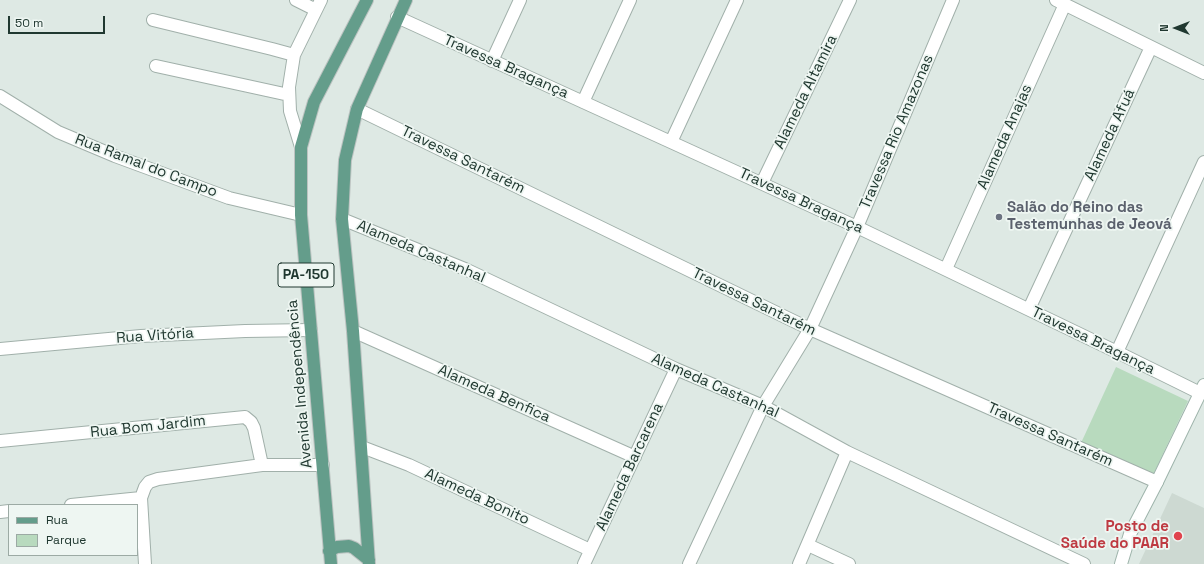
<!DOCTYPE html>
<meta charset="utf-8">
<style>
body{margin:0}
#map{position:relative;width:1204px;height:564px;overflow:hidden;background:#dee9e4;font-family:"Space Grotesk",sans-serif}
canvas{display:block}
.legend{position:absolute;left:8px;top:504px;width:130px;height:52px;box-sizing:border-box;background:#eef6f2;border:1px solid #9caaa4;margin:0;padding:5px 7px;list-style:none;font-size:12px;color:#203830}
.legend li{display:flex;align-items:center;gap:8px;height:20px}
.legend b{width:20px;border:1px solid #9caaa4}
.north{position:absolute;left:1156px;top:8px;width:40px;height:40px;-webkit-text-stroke:3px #eef6f2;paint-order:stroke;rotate:270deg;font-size:11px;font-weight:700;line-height:16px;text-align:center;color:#203830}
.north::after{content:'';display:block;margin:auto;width:14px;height:18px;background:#203830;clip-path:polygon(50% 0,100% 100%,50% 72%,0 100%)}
.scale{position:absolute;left:8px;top:16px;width:97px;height:18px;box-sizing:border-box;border:2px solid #203830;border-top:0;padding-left:5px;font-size:12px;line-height:14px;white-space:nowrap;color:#203830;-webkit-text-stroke:3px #eef6f2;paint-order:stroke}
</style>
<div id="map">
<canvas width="1204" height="564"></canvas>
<ul class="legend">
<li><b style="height:5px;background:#649d8b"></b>Rua</li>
<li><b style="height:11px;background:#b8dabe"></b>Parque</li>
</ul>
<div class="north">N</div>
<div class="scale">50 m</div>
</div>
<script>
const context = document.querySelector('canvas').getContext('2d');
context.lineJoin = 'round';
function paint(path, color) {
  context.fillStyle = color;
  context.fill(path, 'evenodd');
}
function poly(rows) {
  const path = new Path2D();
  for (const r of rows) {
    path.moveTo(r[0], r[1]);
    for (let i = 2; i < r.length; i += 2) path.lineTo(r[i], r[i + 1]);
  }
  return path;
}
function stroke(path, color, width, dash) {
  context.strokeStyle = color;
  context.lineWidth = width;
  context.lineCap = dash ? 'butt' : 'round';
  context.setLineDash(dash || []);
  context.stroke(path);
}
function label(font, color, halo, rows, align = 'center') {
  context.font = font + ' "Space Grotesk",sans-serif';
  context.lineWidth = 3.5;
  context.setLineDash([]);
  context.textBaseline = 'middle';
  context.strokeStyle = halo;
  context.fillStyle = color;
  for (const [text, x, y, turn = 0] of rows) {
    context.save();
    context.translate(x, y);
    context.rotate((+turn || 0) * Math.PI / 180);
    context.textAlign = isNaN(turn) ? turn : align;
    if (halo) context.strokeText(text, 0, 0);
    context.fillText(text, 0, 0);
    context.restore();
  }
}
const built = poly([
 [1172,493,1204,508,1204,564,1139,564]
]);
const green = poly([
 [1116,367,1188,401,1152,477,1081,443]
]);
const street = poly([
 [296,0,316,10],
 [1056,0,1204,73],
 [397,17,857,227,1117,352,1200,393],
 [153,20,272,49,294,55],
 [492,61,520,0],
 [156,66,289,95],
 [0,96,58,132,115,156,229,198,301,215],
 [583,102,630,0],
 [357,109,810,329,1157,482],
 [671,142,737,0],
 [301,147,290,111,289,87,294,55,321,0],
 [762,183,850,0],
 [342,219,465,269,676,369,763,406,847,452,1084,564],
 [946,269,1065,4],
 [1029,309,1151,47],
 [353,331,635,457],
 [0,349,141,336,245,331,311,330],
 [1117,352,1204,162],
 [0,441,245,417,251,422,254,428,262,465],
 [362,447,409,465,590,550],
 [141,498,145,564],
 [71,505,141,498,145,487,149,482,158,479,262,465,323,465],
 [0,512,9,511],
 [808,545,849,564],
 [584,564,676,369],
 [689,564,763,406,810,329,857,227,953,0],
 [799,564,847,452]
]);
const secondary = poly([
 [1121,564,1130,534,1157,482,1204,385]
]);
const primary = poly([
 [329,551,337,547,349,546,354,548,369,560],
 [331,564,301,215,301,147,314,102,367,0],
 [369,564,353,331,342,219,345,160,357,109,406,0]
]);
const markers = [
 [999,217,4,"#6b7280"],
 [1178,536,5,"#e0444e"]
];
const shields = [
 [306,275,56]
];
const shieldNames = [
 ["PA-150",306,275]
];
const streetNames = [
 ["Travessa Bragança",506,67,24],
 ["Alameda Altamira",806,92,-64],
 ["Travessa Rio Amazonas",897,132,-67],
 ["Alameda Afuá",1110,135,-65],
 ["Alameda Anajas",1005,137,-66],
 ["Travessa Santarém",463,160,26],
 ["Rua Ramal do Campo",146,166,21],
 ["Travessa Bragança",801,201,25],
 ["Alameda Castanhal",421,252,23],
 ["Travessa Santarém",754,302,26],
 ["Rua Vitória",155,336,-4],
 ["Travessa Bragança",1093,341,26],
 ["Avenida Independência",300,384,-95],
 ["Alameda Castanhal",715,386,24],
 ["Alameda Benfica",494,394,24],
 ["Rua Bom Jardim",148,427,-6],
 ["Travessa Santarém",1050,435,24],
 ["Alameda Barcarena",630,467,-65],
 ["Alameda Bonito",477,497,25]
];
const worshipNames = [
 ["Salão do Reino das",1007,208],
 ["Testemunhas de Jeová",1007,225]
];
const healthNames = [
 ["Posto de",1169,527],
 ["Saúde do PAAR",1169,544]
];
paint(built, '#cdd9d2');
paint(green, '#b8dabe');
stroke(street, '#a1b0aa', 14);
stroke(secondary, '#9eb4ab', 14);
stroke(primary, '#bcc3c1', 14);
stroke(street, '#fff', 12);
stroke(secondary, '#fff', 12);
stroke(primary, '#649d8b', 12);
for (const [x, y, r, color] of markers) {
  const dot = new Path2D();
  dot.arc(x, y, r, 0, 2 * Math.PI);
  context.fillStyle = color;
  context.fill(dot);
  stroke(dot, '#eef6f2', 1.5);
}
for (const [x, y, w] of shields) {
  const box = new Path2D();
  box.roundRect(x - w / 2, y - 12, w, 24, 3);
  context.fillStyle = '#eef6f2';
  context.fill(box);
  stroke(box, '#203830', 1);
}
label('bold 14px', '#203830', null, shieldNames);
label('15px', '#203830', '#eef6f2', streetNames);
label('bold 15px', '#5b616d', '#eef6f2', worshipNames, 'left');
label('bold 15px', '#be3a42', '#eef6f2', healthNames, 'right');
</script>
